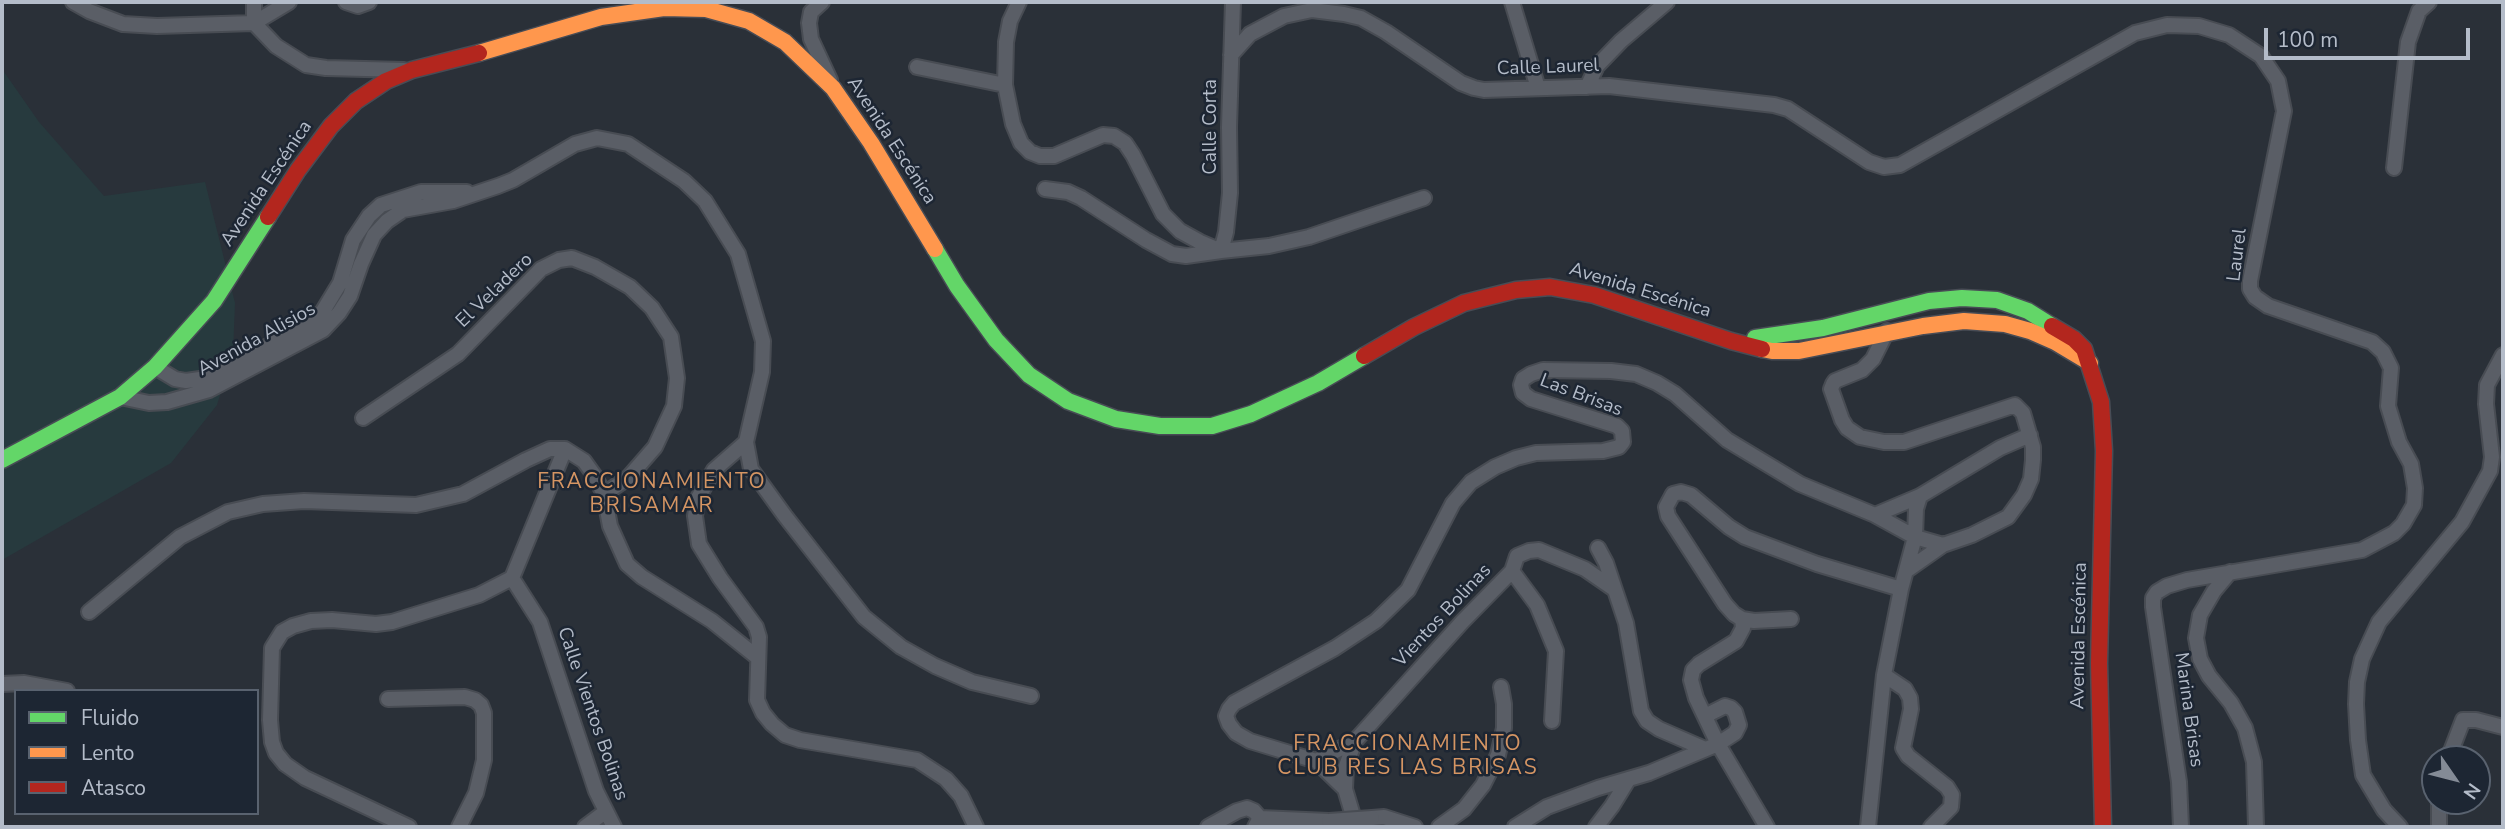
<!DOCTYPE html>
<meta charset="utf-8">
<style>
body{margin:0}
#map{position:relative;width:2505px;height:829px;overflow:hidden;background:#2a3038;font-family:"Nunito Sans",sans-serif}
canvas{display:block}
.frame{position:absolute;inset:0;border:4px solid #b4bcc9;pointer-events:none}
.legend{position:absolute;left:14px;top:689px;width:245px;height:126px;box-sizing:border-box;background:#1d2633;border:2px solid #59626f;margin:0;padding:9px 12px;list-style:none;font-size:21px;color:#b4bcc9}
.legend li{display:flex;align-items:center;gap:14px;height:35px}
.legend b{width:35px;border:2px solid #59626f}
.north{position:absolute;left:2421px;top:745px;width:70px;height:70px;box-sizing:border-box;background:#1d2633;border:2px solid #59626f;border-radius:50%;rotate:125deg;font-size:19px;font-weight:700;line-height:28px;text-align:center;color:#b4bcc9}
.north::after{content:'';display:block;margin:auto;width:24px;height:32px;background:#848b96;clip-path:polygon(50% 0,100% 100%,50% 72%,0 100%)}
.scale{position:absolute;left:2264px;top:28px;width:206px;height:32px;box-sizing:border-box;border:4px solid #b4bcc9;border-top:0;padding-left:9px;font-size:21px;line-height:24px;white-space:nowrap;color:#b4bcc9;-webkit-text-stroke:5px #1d2633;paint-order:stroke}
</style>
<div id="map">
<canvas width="2505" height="829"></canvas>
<div class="frame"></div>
<ul class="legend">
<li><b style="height:9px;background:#63d668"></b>Fluido</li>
<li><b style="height:9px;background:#ff974d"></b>Lento</li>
<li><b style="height:9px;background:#b3261e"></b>Atasco</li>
</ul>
<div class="north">N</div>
<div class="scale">100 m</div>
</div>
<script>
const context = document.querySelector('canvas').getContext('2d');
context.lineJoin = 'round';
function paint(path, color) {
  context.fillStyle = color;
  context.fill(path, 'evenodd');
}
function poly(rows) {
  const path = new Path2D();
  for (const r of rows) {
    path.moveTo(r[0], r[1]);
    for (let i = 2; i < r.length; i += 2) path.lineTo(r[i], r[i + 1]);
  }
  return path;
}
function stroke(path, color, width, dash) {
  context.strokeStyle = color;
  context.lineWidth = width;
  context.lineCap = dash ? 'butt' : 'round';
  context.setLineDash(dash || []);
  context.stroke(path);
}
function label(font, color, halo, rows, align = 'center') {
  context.font = font + ' "Nunito Sans",sans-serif';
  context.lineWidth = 5;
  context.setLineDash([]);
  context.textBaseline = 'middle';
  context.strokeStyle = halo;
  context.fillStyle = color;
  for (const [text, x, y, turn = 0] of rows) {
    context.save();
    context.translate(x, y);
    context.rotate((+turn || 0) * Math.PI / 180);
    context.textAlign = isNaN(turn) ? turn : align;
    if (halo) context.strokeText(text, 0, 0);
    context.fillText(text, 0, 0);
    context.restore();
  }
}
const green = poly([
 [2,69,39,122,104,196,205,182,235,303,233,353,217,405,171,463,2,560]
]);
const street = poly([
 [73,2,89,11,123,24,157,26,254,23],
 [346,2,358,6,369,2],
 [822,2,811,12,809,23,811,39,830,80],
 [1019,2,1010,21,1006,42,1005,85,1013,124,1021,143,1030,152,1040,156,1054,156,1103,135,1114,136,1125,143,1133,155,1163,214,1180,231,1200,242,1221,251,1269,246,1309,237,1424,198],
 [1512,2,1538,88],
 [254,23,276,46,306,65,326,68,404,70],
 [254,23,289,2],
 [254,23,254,2],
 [1231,55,1250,34,1284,16,1312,10,1344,14,1361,18,1386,32,1461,83,1474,88,1484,90,1609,86,1774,105,1788,109,1869,162,1884,167,1900,165,2135,33,2167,25,2199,26,2229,35,2261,56,2278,81,2284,111,2250,281,2250,289,2255,297,2268,306,2372,342,2383,352,2391,368,2388,406,2399,442,2411,464,2415,488,2414,505,2403,524,2394,533,2362,550,2187,580,2167,586,2157,592,2153,598,2153,607,2179,782,2181,827],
 [917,67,1005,85],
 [1587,87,1597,66,1621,41,1667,2],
 [2394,168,2408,42,2419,11,2429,2],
 [1045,189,1068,192,1081,198,1146,240,1172,254,1186,256,1221,251,1226,232,1230,193,1229,127,1233,2],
 [155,367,175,379,186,381,207,378,310,324,323,311,340,283,353,240,369,216,381,205,421,192,467,192],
 [120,397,149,403,167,402,209,390,323,330,339,313,350,296,361,264,374,235,387,221,403,210,453,201,498,186,513,180,575,144,597,138,628,144,684,181,705,201,738,254,763,341,762,372,746,442,714,470,698,498,695,516,699,544,720,578,756,627,759,637,757,700,763,713,772,724,785,735,800,740,917,760,946,779,961,796,976,827],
 [363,418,458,354,541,269,559,260,572,258,595,267,630,287,652,308,671,337,677,378,674,406,655,447,628,478,604,494],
 [746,442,751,469,785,516,864,617,901,647,935,666,972,682,1031,696],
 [1875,515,1920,496],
 [1598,548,1606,563,1626,623,1641,711,1647,721,1659,729,1705,749],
 [1512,571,1517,556,1529,551,1539,550,1585,569,1614,589],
 [1906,571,1943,545],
 [2230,572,2214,591,2200,615,2196,638,2200,659,2209,676,2231,703,2245,728,2254,762,2256,827],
 [512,578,540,622,596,791,614,827],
 [89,612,180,537,228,512,263,504,304,501,416,505,463,494,526,460,550,449,565,449,584,461,594,475,604,494,610,526,627,564,642,577,712,621,757,657],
 [1742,619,1743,628,1736,641,1699,664,1693,670,1691,680,1696,698,1718,744,1767,827],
 [1791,619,1754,621,1742,619,1734,614,1725,604,1668,516,1666,507,1673,494,1681,492,1691,495,1729,527,1745,537,1817,564,1901,589],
 [1884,675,1905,689,1910,698,1911,709,1903,748,1908,756,1947,787,1952,795,1951,807,1931,827],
 [2,684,24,683,67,691],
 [388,699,465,697,475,700,481,705,484,713,484,760,476,793,459,827],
 [2448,759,2463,720,2476,720,2503,727],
 [1316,761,1355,741],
 [1345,789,1316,761,1250,741,1236,733,1229,724,1226,716,1229,709,1234,703,1335,648,1376,621,1408,590,1453,503,1471,482,1495,467,1516,458,1536,453,1603,451,1619,447,1623,442,1622,431,1617,426,1531,399,1523,393,1521,385,1523,379,1531,374,1543,370,1611,371,1636,374,1657,383,1675,394,1727,440,1800,484,1875,515,1915,537,1943,545,1972,535,2008,517,2024,495,2031,479,2033,460,2033,447,2023,413,2015,405,1904,442,1884,442,1860,437,1847,428,1842,420,1831,389,1833,384,1835,381,1862,370,1873,359,1887,331],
 [1260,818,1329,821],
 [1372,818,1384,817,1415,827],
 [409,827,305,778,285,764,276,753,272,742,270,720,272,648,282,632,293,626,311,621,332,620,376,624,392,622,479,595,512,578,565,449],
 [585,827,605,812],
 [1208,827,1237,811,1247,808,1254,811,1260,818,1255,827],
 [1359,827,1354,819,1345,789,1346,766,1355,741,1462,622,1512,571,1537,605,1556,651,1552,721],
 [1439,827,1464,809,1483,785,1498,755,1504,728,1504,704,1501,687],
 [1515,827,1547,807,1598,788,1649,773,1718,744,1735,733,1739,725,1735,712,1731,708,1725,706,1705,716],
 [1596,827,1612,806,1628,780],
 [1868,827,1884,675,1901,589,1915,537,1916,509,1920,496,2000,448,2030,435],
 [2400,827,2384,810,2363,775,2358,740,2356,704,2357,682,2362,659,2379,622,2462,522,2490,471,2492,457,2486,404,2487,385,2503,355],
 [2439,827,2439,801]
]);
const fast = poly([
 [935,249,957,286,996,340,1029,375,1068,401,1116,419,1160,426,1212,426,1251,414,1318,383,1364,356],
 [1755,338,1823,328,1929,301,1962,298,1997,300,2028,311,2052,326],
 [2,460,120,397,155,367,214,301,268,217]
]);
const slow = poly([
 [479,53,601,17,664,8,706,9,749,21,785,42,833,88,871,143,935,249],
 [1762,349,1772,351,1799,351,1923,326,1964,321,2005,324,2030,331,2055,342,2090,363]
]);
const jam = poly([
 [268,217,298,170,331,126,356,101,386,81,412,70,479,53],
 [2052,326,2074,339,2084,349,2101,402,2104,451,2099,663,2103,827],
 [1364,356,1414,327,1464,303,1516,290,1550,287,1594,295,1731,341,1762,349]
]);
const streetBridge = poly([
 [1329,821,1372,818]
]);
const streetNames = [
 ["Calle Laurel",1548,68,-2],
 ["Calle Corta",1211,127,-90],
 ["Avenida Escénica",891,141,57],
 ["Avenida Escénica",267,184,-56],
 ["Laurel",2238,255,-83],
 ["El Veladero",495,291,-44],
 ["Avenida Escénica",1640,291,17],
 ["Avenida Alisios",257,340,-29],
 ["Las Brisas",1581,396,21],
 ["Vientos Bolinas",1443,616,-47],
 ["Avenida Escénica",2080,636,-89],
 ["Marina Brisas",2188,710,82],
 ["Calle Vientos Bolinas",592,714,71]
];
const neighbourhoodNames = [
 ["FRACCIONAMIENTO",652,483],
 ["BRISAMAR",652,507],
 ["FRACCIONAMIENTO",1408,745],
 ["CLUB RES LAS BRISAS",1408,769]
];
paint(green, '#273a3e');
stroke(street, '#484c53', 18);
stroke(fast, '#484c55', 19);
stroke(slow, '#484c55', 19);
stroke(jam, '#484c55', 19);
stroke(street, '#5a5e66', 14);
stroke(fast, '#63d668', 16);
stroke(slow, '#ff974d', 16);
stroke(jam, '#b3261e', 16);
stroke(streetBridge, '#484c53', 18, []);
stroke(streetBridge, '#5a5e66', 14);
label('19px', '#b4bcc9', '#1d2633', streetNames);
context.letterSpacing = '2px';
label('21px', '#d59563', '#1d2633', neighbourhoodNames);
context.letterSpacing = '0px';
</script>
